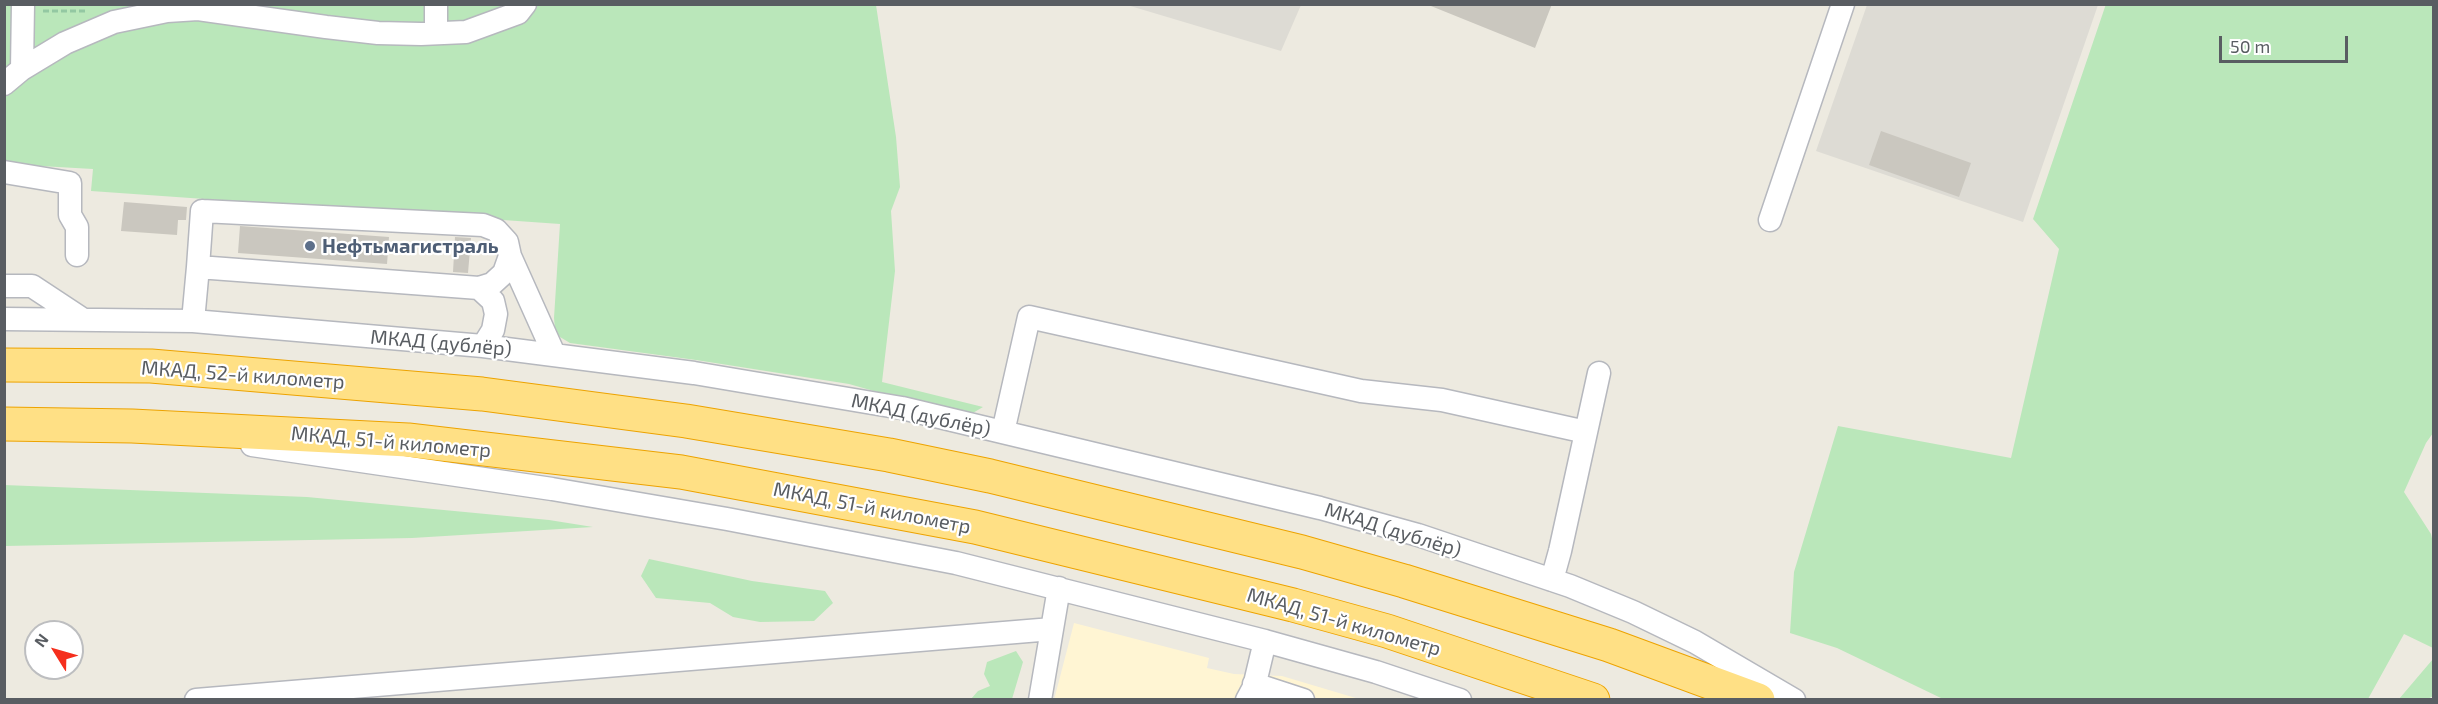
<!DOCTYPE html>
<meta charset="utf-8">
<style>
body{margin:0}
#map{position:relative;width:2438px;height:704px;overflow:hidden;background:#edeae0;font-family:"Exo 2",sans-serif}
canvas{display:block}
.frame{position:absolute;inset:0;border:6px solid #595d62;pointer-events:none}
.north{position:absolute;left:24px;top:620px;width:60px;height:60px;box-sizing:border-box;background:#fff;border:2px solid #bdbec0;border-radius:50%;rotate:307deg;font-size:16px;font-weight:700;line-height:24px;text-align:center;color:#595d62}
.north::after{content:'';display:block;margin:auto;width:21px;height:27px;background:#f52f1d;clip-path:polygon(50% 0,100% 100%,50% 72%,0 100%)}
.scale{position:absolute;left:2219px;top:36px;width:129px;height:27px;box-sizing:border-box;border:3px solid #595d62;border-top:0;padding-left:8px;font-size:18px;line-height:21px;white-space:nowrap;color:#595d62;-webkit-text-stroke:4px #fff;paint-order:stroke}
</style>
<div id="map">
<canvas width="2438" height="704"></canvas>
<div class="frame"></div>
<div class="north">N</div>
<div class="scale">50 m</div>
</div>
<script>
const context = document.querySelector('canvas').getContext('2d');
context.lineJoin = 'round';
function paint(path, color) {
  context.fillStyle = color;
  context.fill(path, 'evenodd');
}
function poly(rows) {
  const path = new Path2D();
  for (const r of rows) {
    path.moveTo(r[0], r[1]);
    for (let i = 2; i < r.length; i += 2) path.lineTo(r[i], r[i + 1]);
  }
  return path;
}
function stroke(path, color, width, dash) {
  context.strokeStyle = color;
  context.lineWidth = width;
  context.lineCap = dash ? 'butt' : 'round';
  context.setLineDash(dash || []);
  context.stroke(path);
}
function label(font, color, halo, rows, align = 'center') {
  context.font = font + ' "Exo 2",sans-serif';
  context.lineWidth = 4.5;
  context.setLineDash([]);
  context.textBaseline = 'middle';
  context.strokeStyle = halo;
  context.fillStyle = color;
  for (const [text, x, y, turn = 0] of rows) {
    context.save();
    context.translate(x, y);
    context.rotate((+turn || 0) * Math.PI / 180);
    context.textAlign = isNaN(turn) ? turn : align;
    if (halo) context.strokeText(text, 0, 0);
    context.fillText(text, 0, 0);
    context.restore();
  }
}
const commercial = poly([
 [1074,623,1209,658,1207,668,1234,674,1282,676,1359,699,1054,700]
]);
const industrial = poly([
 [1127,5,1301,4,1301,5,1281,51],
 [1867,5,2098,5,2023,222,1816,151]
]);
const green = poly([
 [2106,4,2433,5,2433,433,2426,443,2404,492,2431,534,2433,543,2433,648,2404,634,2368,699,1943,699,1837,648,1790,633,1794,572,1838,426,2011,458,2059,249,2033,219],
 [5,5,876,5,896,137,900,187,891,211,895,271,882,382,983,407,966,417,849,384,696,360,570,343,560,337,555,329,554,318,560,224,91,191,93,169,5,164],
 [4,485,307,497,549,520,593,527,412,538,5,546],
 [649,559,752,581,825,591,833,603,814,621,760,622,733,617,710,603,656,598,641,576],
 [1016,651,1023,662,1012,699,971,699,978,691,990,686,984,674,987,662],
 [2433,659,2433,696,2428,699,2399,699]
]);
const building = poly([
 [1426,4,1552,4,1535,48],
 [1881,131,1971,163,1959,197,1869,165],
 [124,202,187,207,186,220,178,220,177,235,121,231],
 [240,226,389,237,387,264,238,253],
 [455,237,471,238,468,273,453,272]
]);
const path = poly([
 [43,11,87,11]
]);
const minor = poly([
 [198,4,198,9,326,27,378,33,421,34,466,32,518,13,525,4],
 [436,33,436,4],
 [22,69,65,43,114,22,167,11,198,9],
 [4,84,22,69,23,4],
 [4,172,70,183,70,215,77,227,77,255],
 [202,211,483,225,496,230,507,242,510,256,504,273,492,284,479,288,198,267,202,211],
 [1770,220,1843,4],
 [510,256,554,354],
 [4,286,32,286,82,319],
 [479,288,493,301,496,314,493,330,483,346],
 [4,319,193,321,483,346,694,373,902,408,1320,508,1418,535,1570,586,1633,612,1695,642,1794,700],
 [193,321,198,267],
 [1003,432,1029,317,1361,391,1442,400,1586,432],
 [252,445,552,489,727,519,956,563,1265,641,1376,672,1460,700],
 [1552,580,1560,551,1599,373],
 [1254,684,1303,700],
 [196,700,1052,629],
 [1040,700,1059,588],
 [1247,700,1254,687,1265,641]
]);
const highway = poly([
 [4,365,151,366,482,394,686,421,889,455,990,476,1302,552,1404,581,1609,645,1758,700],
 [4,424,132,426,408,440,681,472,975,527,1293,605,1387,631,1593,700]
]);
const markers = [
 [310,246,6,"#5c6f8a"]
];
const serviceNames = [
 ["Нефтьмагистраль",322,246]
];
const streetNames = [
 ["МКАД (дублёр)",441,343,5],
 ["МКАД, 52-й километр",243,375,4],
 ["МКАД (дублёр)",921,415,12],
 ["МКАД, 51-й километр",391,442,5],
 ["МКАД, 51-й километр",872,508,11],
 ["МКАД (дублёр)",1393,530,17],
 ["МКАД, 51-й километр",1344,622,16]
];
paint(commercial, '#fff5d3');
paint(industrial, '#dddbd4');
paint(green, '#bae7ba');
paint(building, '#cac7bf');
stroke(minor, '#b6b8be', 25);
stroke(highway, '#eda300', 35);
stroke(path, '#93c8a2', 3, [6, 3]);
stroke(minor, '#fff', 22);
stroke(highway, '#ffe085', 33);
for (const [x, y, r, color] of markers) {
  const dot = new Path2D();
  dot.arc(x, y, r, 0, 2 * Math.PI);
  context.fillStyle = color;
  context.fill(dot);
  stroke(dot, '#fff', 2);
}
label('bold 20px', '#4e5e75', '#fff', serviceNames, 'left');
label('20px', '#595d62', '#fff', streetNames);
</script>
